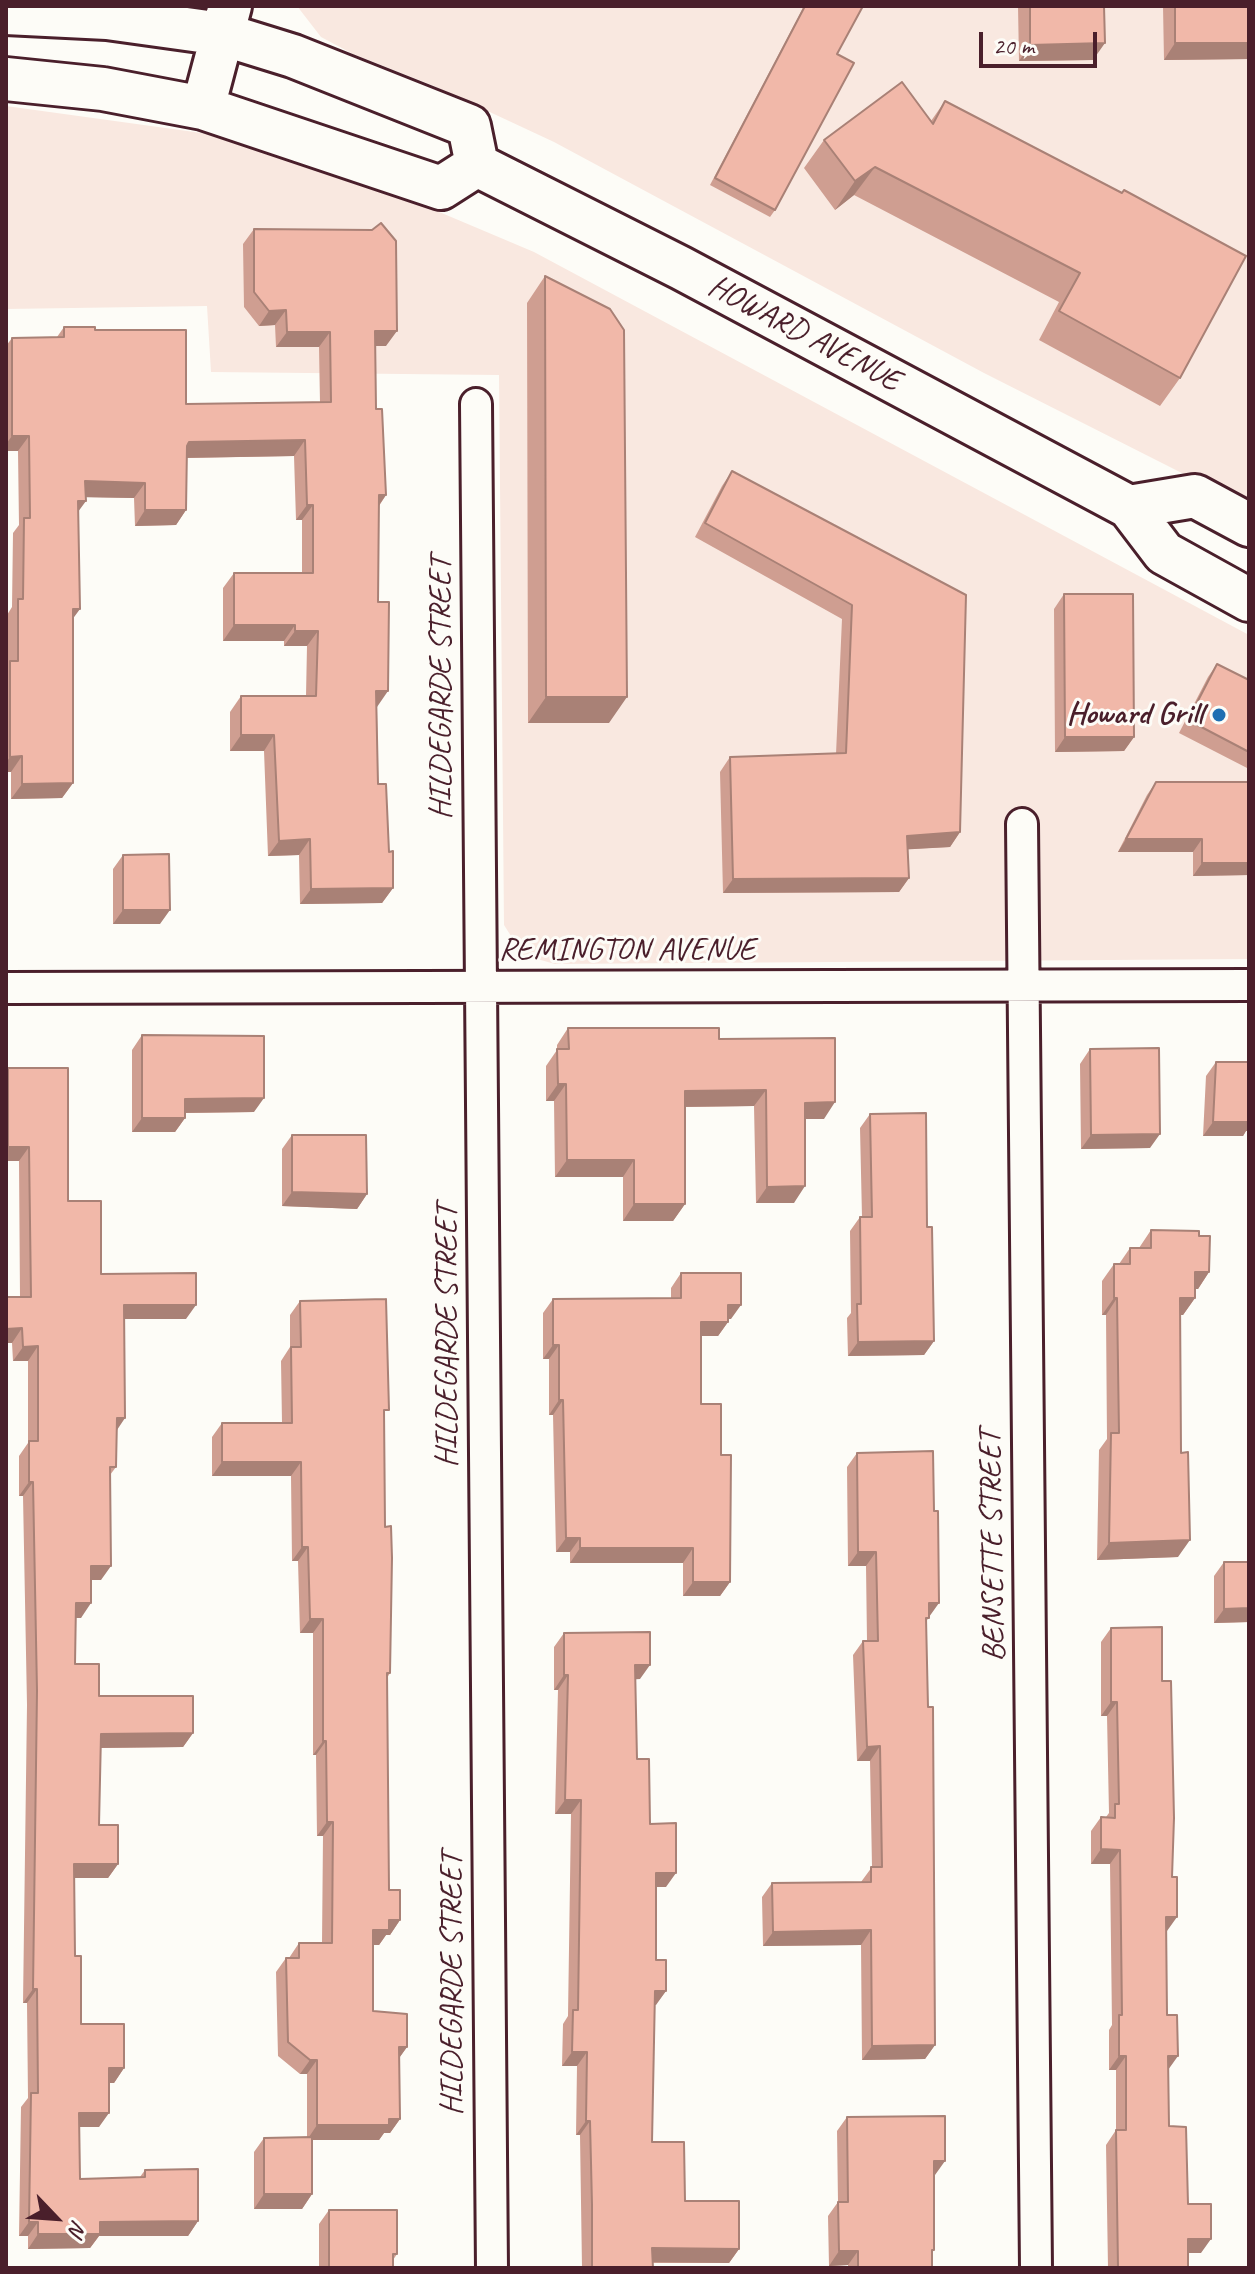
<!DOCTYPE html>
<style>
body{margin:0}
#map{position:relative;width:1255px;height:2274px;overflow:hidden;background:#fdfcf7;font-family:Caveat,sans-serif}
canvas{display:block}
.frame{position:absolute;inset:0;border:8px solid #4a1f2b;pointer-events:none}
.north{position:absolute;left:16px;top:2178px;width:80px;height:80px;-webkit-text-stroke:6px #fdfcf7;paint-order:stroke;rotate:115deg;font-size:22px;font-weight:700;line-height:32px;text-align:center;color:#4a1f2b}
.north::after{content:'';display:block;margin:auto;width:28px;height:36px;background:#4a1f2b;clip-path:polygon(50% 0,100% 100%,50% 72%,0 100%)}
.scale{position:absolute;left:979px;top:32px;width:118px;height:36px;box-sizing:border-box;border:4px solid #4a1f2b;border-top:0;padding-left:10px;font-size:24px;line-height:28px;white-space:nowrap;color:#4a1f2b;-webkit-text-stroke:6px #fdfcf7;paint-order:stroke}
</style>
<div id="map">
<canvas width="1255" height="2274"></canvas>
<div class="frame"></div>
<div class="north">N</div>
<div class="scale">20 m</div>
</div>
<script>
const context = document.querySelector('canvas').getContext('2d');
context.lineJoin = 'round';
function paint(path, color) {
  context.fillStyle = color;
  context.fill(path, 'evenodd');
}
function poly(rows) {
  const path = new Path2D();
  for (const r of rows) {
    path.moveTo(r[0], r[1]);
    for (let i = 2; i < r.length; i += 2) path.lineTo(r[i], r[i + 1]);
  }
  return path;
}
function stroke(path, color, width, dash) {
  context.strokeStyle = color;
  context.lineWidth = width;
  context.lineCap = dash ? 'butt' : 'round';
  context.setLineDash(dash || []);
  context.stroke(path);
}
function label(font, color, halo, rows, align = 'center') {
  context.font = font + ' Caveat,sans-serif';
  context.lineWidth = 6;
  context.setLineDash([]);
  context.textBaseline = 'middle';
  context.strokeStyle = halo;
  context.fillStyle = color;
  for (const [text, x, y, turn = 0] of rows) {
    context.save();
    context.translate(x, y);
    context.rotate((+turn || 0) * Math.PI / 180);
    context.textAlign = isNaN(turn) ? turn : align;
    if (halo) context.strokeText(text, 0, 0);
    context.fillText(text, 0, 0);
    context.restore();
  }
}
const built = poly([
 [297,6,1249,6,1249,507,984,373,554,142,434,86,353,54,321,37],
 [6,106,209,134,288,156,392,192,534,252,1249,635,1249,959,555,964,523,955,504,925,499,375,211,372,207,306,6,309]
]);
const street = poly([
 [476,404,492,2268],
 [1022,824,1036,2268],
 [6,988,1249,985]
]);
const secondary = poly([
 [6,13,107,18,222,34,293,56,469,126,477,165],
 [6,79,103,89,203,108,441,188,477,165],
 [203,108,230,6],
 [477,165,681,268,1129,507,1164,553,1249,600],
 [1129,507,1195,496,1249,525]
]);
const wall = poly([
 [804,6,863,6,837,54,775,210,770,217,710,185],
 [1018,6,1104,6,1093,60,1019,61],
 [1163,6,1249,6,1249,59,1164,60],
 [945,101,1180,378,1160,406,1039,340,1059,302,854,195,835,210,804,168,824,140,931,121],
 [254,229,386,346,376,346,376,409,386,495,379,506,377,707,378,784,389,852,393,888,382,903,300,904,299,855,268,856,264,751,230,751,230,712,241,696,306,696,307,646,284,646,284,641,223,641,223,588,234,573,302,573,302,520,296,520,294,456,187,458,186,510,176,525,135,526,134,498,86,497,78,511,73,619,73,783,62,798,11,799,11,772,6,772,7,615,12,607,13,533,19,525,18,451,6,451,6,346,12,338,57,337,64,327,95,330,186,404,320,403,319,347,276,347,275,325,259,326,244,307,243,244],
 [545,276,609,723,528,723,527,303],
 [732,471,966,595,960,832,950,847,908,849,909,878,899,892,723,893,720,772,730,757,836,754,842,619,695,537,722,486],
 [1064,594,1134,737,1124,751,1055,752,1054,609],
 [1217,664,1249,680,1249,769,1179,733,1208,677],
 [1156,782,1249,875,1193,876,1193,852,1118,852,1147,795],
 [123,855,160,924,113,924,113,869],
 [568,1028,719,1039,824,1119,805,1119,794,1203,756,1203,754,1106,685,1107,685,1204,673,1221,623,1221,623,1177,555,1177,554,1101,546,1101,546,1066,557,1050,557,1045],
 [142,1035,254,1112,185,1113,185,1118,175,1132,132,1132,132,1050],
 [1090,1049,1150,1148,1081,1149,1080,1064],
 [1216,1062,1249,1062,1249,1131,1246,1131,1243,1136,1203,1136,1206,1076],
 [8,1068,101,1274,186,1319,124,1319,117,1430,116,1467,110,1475,101,1580,91,1580,81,1618,76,1618,75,1664,99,1696,193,1733,183,1747,101,1748,99,1825,118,1864,108,1878,74,1878,75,1956,81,2024,124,2068,114,2083,109,2083,99,2127,79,2127,80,2179,140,2177,145,2170,198,2221,188,2236,99,2236,90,2248,28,2249,28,2236,19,2236,21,2107,28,2098,27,2003,23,2003,27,1705,23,1496,19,1496,19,1456,28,1443,28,1361,13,1361,12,1343,6,1343,6,1297,20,1297,19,1161,6,1161,6,1071],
 [870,1114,927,1227,934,1341,924,1355,848,1356,847,1318,851,1313,850,1231,860,1217,862,1217,860,1128],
 [292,1135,367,1194,357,1209,282,1206,282,1149],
 [1151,1230,1199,1236,1209,1272,1198,1289,1195,1289,1195,1298,1183,1315,1180,1315,1178,1557,1097,1560,1099,1450,1107,1439,1106,1315,1102,1315,1102,1281,1114,1264,1119,1264,1130,1248,1139,1248],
 [681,1273,731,1319,728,1319,728,1322,718,1336,701,1336,701,1404,721,1455,730,1582,720,1596,683,1596,683,1563,570,1563,570,1552,556,1552,553,1415,549,1415,549,1359,543,1359,543,1313,553,1299,671,1298,671,1288],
 [300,1301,384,1416,385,1527,390,1673,387,1678,389,1890,400,1920,390,1935,386,1935,379,1945,373,1945,373,2011,407,2047,399,2058,400,2119,390,2133,384,2133,379,2140,312,2140,312,2194,302,2209,254,2209,254,2152,264,2138,307,2137,307,2074,300,2074,278,2056,276,1972,286,1958,289,1958,299,1943,322,1943,323,1836,317,1836,316,1755,313,1755,313,1633,300,1633,298,1561,292,1561,291,1476,212,1476,212,1437,222,1423,282,1423,281,1361,290,1347,290,1315],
 [857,1453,929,1617,926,1622,935,2045,925,2059,862,2060,861,1945,763,1946,762,1897,772,1883,861,1882,872,1867,870,1761,857,1761,853,1655,863,1641,867,1641,866,1566,848,1566,847,1467],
 [1224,1562,1249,1562,1249,1622,1214,1623,1214,1576],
 [1111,1628,1167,1931,1166,1931,1169,2126,1201,2253,1188,2253,1188,2268,1108,2268,1106,2145,1116,2130,1116,2070,1109,2070,1109,2030,1112,2025,1110,1864,1091,1864,1091,1831,1101,1817,1106,1817,1109,1813,1107,1716,1101,1716,1101,1642],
 [564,1633,640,1679,635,1679,637,1759,650,1824,666,1887,656,1887,656,1960,666,1991,655,2005,652,2142,685,2201,739,2249,729,2263,653,2263,653,2268,582,2268,580,2135,576,2135,577,2066,562,2066,563,2024,568,2016,571,1814,555,1814,558,1690,554,1690,554,1647],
 [847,2117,935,2175,934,2175,934,2250,932,2253,932,2268,848,2268,848,2265,829,2266,828,2216,838,2202,837,2131],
 [329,2210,397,2254,393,2260,393,2268,319,2268,319,2224]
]);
const shadedWall = poly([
 [1105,43,1093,60,1019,61,1030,45],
 [1175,43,1249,43,1249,59,1164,60],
 [875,167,854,195,835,210,855,181],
 [286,310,275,325,259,326,269,311],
 [375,331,397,331,386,346,365,346],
 [287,332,330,332,319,347,276,347],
 [12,436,29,436,18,451,6,451,6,444],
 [305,440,294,456,178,458,189,442],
 [85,481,145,483,134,498,75,497],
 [379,495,386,495,375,511],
 [78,501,86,501,75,516],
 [307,505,313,505,302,520,296,520],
 [145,510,186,510,176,525,135,526],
 [73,609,80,609,69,624],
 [234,625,295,625,284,641,223,641],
 [295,631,318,631,307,646,284,646],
 [376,691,388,691,377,707],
 [546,697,627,697,609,723,528,723],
 [241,735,274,735,264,751,230,751],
 [1065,737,1134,737,1124,751,1055,752],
 [22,756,11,772,6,772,6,763,10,757],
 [73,783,62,798,11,799,22,784],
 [960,832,950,847,897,850,907,836],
 [310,839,299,855,268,856,279,841],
 [1126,839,1202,839,1193,852,1118,852],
 [1202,863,1249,863,1249,875,1193,876],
 [909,878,899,892,723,893,733,879],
 [393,888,382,903,300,904,311,889],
 [123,910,170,910,160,924,113,924],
 [558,1084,566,1084,554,1101,546,1101],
 [766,1090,754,1106,673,1107,685,1091],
 [264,1098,254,1112,175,1113,185,1099],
 [835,1102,824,1119,793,1119,805,1103],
 [142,1118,185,1118,175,1132,132,1132],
 [1213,1122,1249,1122,1249,1131,1246,1131,1243,1136,1203,1136],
 [1160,1134,1150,1148,1081,1149,1091,1135],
 [8,1147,29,1147,19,1161,6,1161,6,1149],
 [567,1160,634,1160,623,1177,555,1177],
 [805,1186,794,1203,756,1203,767,1187],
 [292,1192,367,1194,357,1209,282,1206],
 [634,1204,685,1204,673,1221,623,1221],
 [1195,1272,1209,1272,1198,1289,1183,1289],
 [1114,1298,1117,1298,1106,1315,1102,1315],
 [1180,1298,1195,1298,1183,1315,1168,1315],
 [124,1305,196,1305,186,1319,114,1319],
 [728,1305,741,1305,731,1319,718,1319],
 [701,1322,728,1322,718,1336,691,1336],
 [22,1328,12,1343,6,1343,6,1329],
 [934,1341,924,1355,848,1356,858,1342],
 [553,1345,559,1345,549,1359,543,1359],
 [38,1346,28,1361,13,1361,23,1347],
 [559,1400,563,1400,553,1415,549,1415],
 [117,1418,125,1418,115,1433],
 [222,1462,301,1462,291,1476,212,1476],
 [29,1482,33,1482,23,1496,19,1496],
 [566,1538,580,1538,570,1552,556,1552],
 [1190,1540,1178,1557,1097,1560,1109,1543],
 [302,1547,308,1547,298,1561,292,1561],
 [580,1548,693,1548,683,1563,570,1563],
 [858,1552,876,1552,866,1566,848,1566],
 [91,1566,111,1566,101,1580,81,1580],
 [693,1582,730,1582,720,1596,683,1596],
 [76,1603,91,1603,81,1618,66,1618],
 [929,1603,939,1603,929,1617],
 [1249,1608,1249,1622,1214,1623,1224,1609],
 [310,1619,323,1619,313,1633,300,1633],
 [635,1665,650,1665,640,1679,625,1680],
 [564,1675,568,1675,558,1690,554,1690],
 [1111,1702,1117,1702,1107,1716,1101,1716],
 [193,1733,183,1747,91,1748,101,1734],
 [323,1741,326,1741,316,1755,313,1755],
 [880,1746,870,1761,857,1761,867,1747],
 [565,1800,581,1800,571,1814,555,1814],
 [327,1822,333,1822,323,1836,317,1836],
 [1101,1849,1120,1850,1110,1864,1091,1864],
 [74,1864,118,1864,108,1878,64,1878],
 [656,1873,676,1873,666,1887,646,1887],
 [1166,1917,1177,1917,1167,1931,1156,1931],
 [389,1920,400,1920,390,1935,386,1935,379,1945,363,1945,373,1930],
 [871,1930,861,1945,763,1946,773,1932],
 [33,1989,37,1989,27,2003,23,2003],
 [655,1991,666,1991,656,2005,645,2005],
 [935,2045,925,2059,862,2060,872,2046],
 [399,2047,407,2047,397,2061],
 [572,2052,587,2052,577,2066,562,2066],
 [1119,2056,1126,2056,1116,2070,1109,2070],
 [1168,2056,1178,2056,1168,2070],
 [310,2060,317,2060,307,2074,300,2074],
 [109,2068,124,2068,114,2083,99,2083],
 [79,2113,109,2113,99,2127,69,2127],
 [389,2119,400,2119,390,2133,384,2133,379,2140,307,2140,317,2125],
 [586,2121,590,2121,580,2135,576,2135],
 [934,2161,945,2161,935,2175,924,2175],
 [264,2194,312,2194,302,2209,254,2209],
 [198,2221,188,2236,99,2236,90,2248,28,2249,38,2234,100,2222],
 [29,2222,38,2222,28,2236,19,2236],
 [1188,2239,1211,2239,1201,2253,1178,2253],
 [652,2248,739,2249,729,2263,642,2262],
 [839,2251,858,2251,848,2265,829,2266]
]);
const building = poly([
 [805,6,863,6,837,54,854,63,775,210,715,178,805,6],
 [1030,6,1104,6,1105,43,1030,45,1030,6],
 [1175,6,1249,6,1249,43,1175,43,1175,6],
 [902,82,933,124,945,101,1122,193,1124,190,1246,256,1180,378,1059,311,1080,273,875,167,855,181,824,140,902,82],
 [381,223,396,241,397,331,375,331,376,409,382,409,386,495,379,495,378,602,389,602,388,691,376,691,378,784,386,784,389,852,393,851,393,888,311,889,310,839,279,841,274,735,241,735,241,696,316,696,318,631,295,631,295,625,234,625,234,573,313,573,313,505,307,505,305,440,189,442,187,446,186,510,145,510,145,483,85,481,86,501,78,501,80,609,73,609,73,783,22,784,22,756,10,757,10,661,18,661,18,599,23,599,24,518,30,518,29,436,12,436,12,338,64,337,64,327,95,327,95,330,186,330,186,404,331,402,330,332,287,332,286,310,269,311,254,292,254,229,372,230,381,223],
 [545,276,610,309,624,330,627,697,546,697,545,276],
 [732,471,966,595,960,832,907,836,909,878,733,879,730,757,846,753,852,605,705,523,732,471],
 [1064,594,1133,594,1134,737,1065,737,1064,594],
 [1217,664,1249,680,1249,752,1188,720,1217,664],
 [1156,782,1249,782,1249,863,1202,863,1202,839,1126,839,1156,782],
 [169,854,170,910,123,910,123,855,169,854],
 [568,1028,719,1028,719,1039,835,1038,835,1102,805,1103,805,1186,767,1187,766,1090,685,1091,685,1204,634,1204,634,1160,567,1160,566,1084,558,1084,557,1049,569,1049,568,1028],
 [142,1035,264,1036,264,1098,185,1099,185,1118,142,1118,142,1035],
 [1159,1048,1160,1134,1091,1135,1090,1049,1159,1048],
 [1216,1062,1249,1062,1249,1122,1213,1122,1216,1062],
 [8,1068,68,1068,68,1201,101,1201,101,1274,196,1273,196,1305,124,1305,125,1418,117,1418,116,1467,110,1467,111,1566,91,1566,91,1603,76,1603,75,1664,99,1664,99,1696,193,1696,193,1733,101,1734,99,1825,118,1825,118,1864,74,1864,75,1956,81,1956,81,2024,124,2024,124,2068,109,2068,109,2113,79,2113,80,2179,145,2177,145,2170,198,2169,198,2221,100,2222,100,2234,38,2234,38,2222,29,2222,31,2093,38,2093,37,1989,33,1989,37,1691,33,1482,29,1482,29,1441,38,1441,38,1346,23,1347,22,1328,6,1329,6,1297,31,1297,29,1147,8,1147,8,1068],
 [926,1113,927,1227,932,1227,934,1341,858,1342,857,1304,861,1304,860,1217,872,1217,870,1114,926,1113],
 [292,1135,366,1135,367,1194,292,1192,292,1135],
 [1151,1230,1199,1231,1199,1236,1210,1236,1209,1272,1195,1272,1195,1298,1180,1298,1181,1453,1188,1452,1190,1540,1109,1543,1111,1433,1119,1433,1117,1298,1114,1298,1114,1264,1130,1264,1130,1248,1151,1248,1151,1230],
 [681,1273,741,1273,741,1305,728,1305,728,1322,701,1322,701,1404,721,1404,721,1455,731,1455,730,1582,693,1582,693,1548,580,1548,580,1538,566,1538,563,1400,559,1400,559,1345,553,1345,553,1299,681,1298,681,1273],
 [386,1299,389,1410,384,1410,385,1527,391,1526,392,1558,390,1673,387,1673,389,1890,400,1890,400,1920,389,1920,389,1930,373,1930,373,2011,407,2014,407,2047,399,2047,400,2119,389,2119,389,2125,317,2125,317,2060,310,2060,288,2042,286,1958,299,1958,299,1943,332,1943,333,1822,327,1822,326,1741,323,1741,323,1619,310,1619,308,1547,302,1547,301,1462,222,1462,222,1423,292,1423,291,1347,301,1347,300,1301,386,1299],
 [933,1451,934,1511,938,1511,939,1603,929,1603,929,1618,926,1618,928,1707,933,1707,935,2045,872,2046,871,1930,773,1932,772,1883,871,1882,871,1867,882,1867,880,1746,867,1747,863,1641,878,1641,876,1552,858,1552,857,1453,933,1451],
 [1224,1562,1249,1562,1249,1608,1224,1609,1224,1562],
 [1162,1627,1162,1681,1171,1681,1174,1818,1172,1877,1177,1877,1177,1917,1166,1917,1167,2015,1177,2015,1178,2056,1168,2056,1169,2126,1186,2127,1188,2204,1211,2204,1211,2239,1188,2239,1188,2268,1118,2268,1116,2130,1126,2130,1126,2056,1119,2056,1119,2015,1122,2015,1120,1850,1101,1849,1101,1817,1115,1818,1115,1804,1119,1804,1117,1702,1111,1702,1111,1628,1162,1627],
 [650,1632,650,1665,635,1665,637,1759,649,1759,650,1824,676,1823,676,1873,656,1873,656,1960,666,1960,666,1991,655,1991,652,2142,684,2142,685,2201,739,2201,739,2249,652,2248,653,2268,592,2268,592,2205,590,2121,586,2121,587,2052,572,2052,573,2010,578,2010,581,1800,565,1800,568,1675,564,1675,564,1633,650,1632],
 [945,2116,945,2161,934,2161,934,2250,932,2250,932,2268,858,2268,858,2251,839,2251,838,2202,848,2202,847,2117,945,2116],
 [312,2137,312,2194,264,2194,264,2138,312,2137],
 [329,2210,397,2210,397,2254,393,2254,393,2268,313,2268,329,2268,329,2210]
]);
const markers = [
 [1219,715,8,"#1f6fb2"]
];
const streetNames = [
 ["HOWARD AVENUE",804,334,28],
 ["HILDEGARDE STREET",442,688,-90],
 ["REMINGTON AVENUE",627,951],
 ["HILDEGARDE STREET",448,1336,-90],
 ["BENSETTE STREET",993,1546,-91],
 ["HILDEGARDE STREET",453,1984,-90]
];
const poiNames = [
 ["Howard Grill",1203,715]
];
paint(built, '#f9e8e0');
stroke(street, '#4a1f2b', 36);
stroke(secondary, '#4a1f2b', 48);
stroke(street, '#fdfcf7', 30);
stroke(secondary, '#fdfcf7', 42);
paint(wall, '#cf9e91');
paint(shadedWall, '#a98176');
paint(building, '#f1b8a9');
stroke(building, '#a98176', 2);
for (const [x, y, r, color] of markers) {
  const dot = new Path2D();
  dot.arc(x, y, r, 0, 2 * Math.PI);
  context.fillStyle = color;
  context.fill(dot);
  stroke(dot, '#fdfcf7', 3);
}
label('32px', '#4a1f2b', '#fdfcf7', streetNames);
label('bold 32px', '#4a1f2b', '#fdfcf7', poiNames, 'right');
</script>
